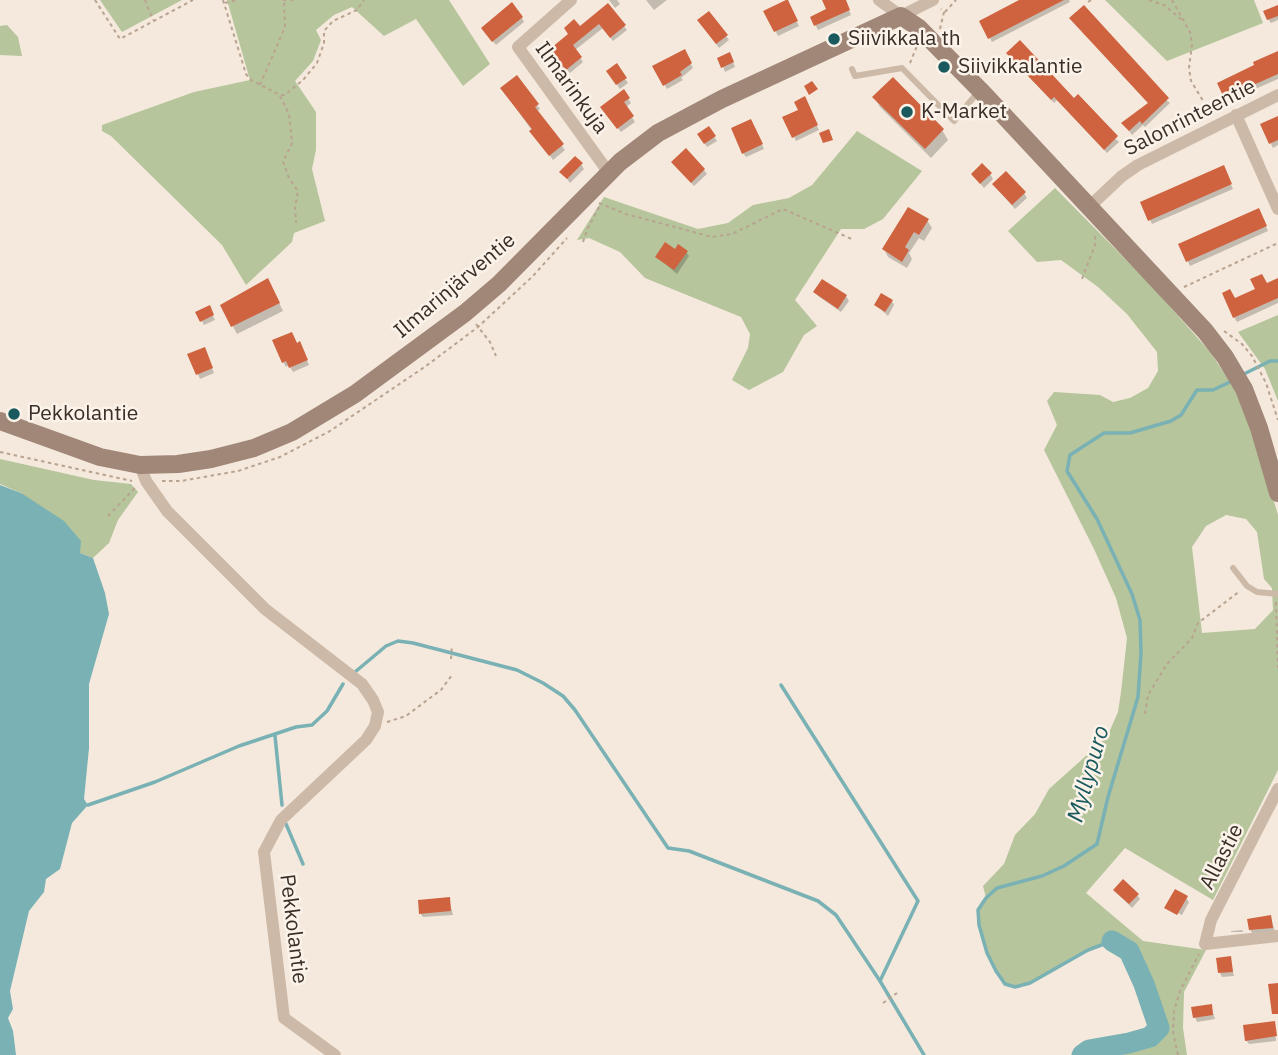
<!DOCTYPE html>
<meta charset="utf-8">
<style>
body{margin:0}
canvas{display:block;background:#f4e9dc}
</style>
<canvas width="1278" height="1055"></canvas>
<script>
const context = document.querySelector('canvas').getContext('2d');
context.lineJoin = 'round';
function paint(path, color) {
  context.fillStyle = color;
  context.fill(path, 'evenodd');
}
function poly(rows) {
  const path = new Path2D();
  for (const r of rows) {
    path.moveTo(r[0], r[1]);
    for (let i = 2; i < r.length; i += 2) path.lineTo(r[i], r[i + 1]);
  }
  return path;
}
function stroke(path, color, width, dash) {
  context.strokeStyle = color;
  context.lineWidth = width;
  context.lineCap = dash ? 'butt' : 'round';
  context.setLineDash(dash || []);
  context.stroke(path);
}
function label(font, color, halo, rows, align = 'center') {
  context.font = font + ' "IBM Plex Sans",sans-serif';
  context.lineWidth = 5;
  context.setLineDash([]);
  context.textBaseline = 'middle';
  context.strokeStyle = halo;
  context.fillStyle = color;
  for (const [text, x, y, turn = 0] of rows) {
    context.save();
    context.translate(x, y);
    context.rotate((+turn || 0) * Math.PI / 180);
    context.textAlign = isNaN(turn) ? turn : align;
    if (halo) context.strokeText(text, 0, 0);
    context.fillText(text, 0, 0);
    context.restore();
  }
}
const green = poly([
 [100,0,182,0,122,32],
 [227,0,449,0,490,64,463,86,416,19,384,36,352,7,334,15,316,30,321,40,313,61,295,81,316,112,316,150,312,169,325,221,294,233,292,242,246,285,222,245,111,136,102,131,102,125,194,92,250,80],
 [1105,0,1254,0,1263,23,1167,61],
 [7,25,18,37,22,56,0,55,0,26],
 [857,131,922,171,883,219,864,229,841,229,795,300,817,326,804,335,783,372,749,390,732,380,748,348,750,334,741,317,645,278,620,252,589,238,577,240,604,197,698,229,728,223,753,205,789,198,812,185],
 [1055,188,1149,283,1210,352,1233,386,1253,431,1278,515,1278,770,1213,900,1125,848,1086,893,1143,941,1206,950,1184,992,1183,1028,1187,1055,1082,1055,1089,1050,1129,1043,1150,1037,1159,1028,1144,984,1129,951,1112,941,1088,950,1030,983,1015,987,1005,984,996,971,987,953,979,925,978,910,986,898,983,886,1004,864,1015,835,1035,814,1049,789,1107,737,1118,712,1121,692,1127,638,1116,598,1094,549,1044,450,1057,425,1047,401,1054,392,1100,395,1113,402,1130,398,1148,388,1158,371,1157,352,1127,314,1098,287,1061,260,1037,262,1008,231],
 [1226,515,1246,519,1257,532,1264,579,1272,588,1273,610,1255,629,1202,633,1192,547,1206,526],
 [1278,315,1278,401,1265,369,1238,332],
 [0,459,94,480,131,484,138,492,118,520,109,543,93,558,80,553,21,493,0,484]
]);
const water = poly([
 [0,485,21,493,64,521,81,541,80,553,93,558,105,593,109,614,89,684,89,748,84,799,88,805,72,823,60,869,46,879,44,892,29,911,10,991,13,1009,8,1018,13,1031,16,1055,0,1055]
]);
const shadow = poly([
 [609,0,617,0,620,4,615,8],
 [646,0,667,0,654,10],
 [824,0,845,0,851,15,818,30,812,18,828,10],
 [1023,0,1069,0,1070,2,992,42,981,22],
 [787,1,799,26,778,36,766,12],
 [608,5,627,30,613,41,603,28,575,50,583,62,570,73,566,69,562,73,550,58,570,35],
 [1278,6,1278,20,1271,23,1268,19],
 [522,18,524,22,496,45,485,32],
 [1071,19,1170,103,1145,127,1143,125,1132,135,1124,124,1149,104],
 [702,25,726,36,729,40,719,48],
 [684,51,693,68,681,78,683,80,667,89,655,67],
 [1278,53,1278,79,1228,101,1219,84],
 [1011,58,1074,100,1119,142,1107,153,1057,100,1054,103],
 [720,59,732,59,735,67,725,72],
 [611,76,625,79,628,83,620,89],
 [623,91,631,103,626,107,635,122,621,132,605,111],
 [505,93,537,105,540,109,536,112,565,150,553,160],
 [874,97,942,130,948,140,931,158,880,107],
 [804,99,819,130,796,141,785,118,800,111],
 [1278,118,1278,145,1273,148,1262,125],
 [753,125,764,149,746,157,743,153],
 [709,129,717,141,707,147,699,135],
 [581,164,584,169,570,183,562,172],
 [676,167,704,170,707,174,694,186],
 [1225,172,1233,189,1152,224,1150,220],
 [990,174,993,179,984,188,973,175],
 [994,185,1024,193,1027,198,1015,209],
 [1261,215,1268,231,1190,266,1180,245],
 [927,220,932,228,924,241,919,238,909,253,912,259,907,268,888,257,884,249],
 [675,251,686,252,689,256,677,274,657,257],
 [1278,280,1278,303,1237,322,1234,317,1266,285],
 [272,288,283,311,237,334,222,306],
 [815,292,846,296,849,301,841,312,818,296],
 [892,301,894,305,888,316,876,305],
 [209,308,215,320,204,325,198,313],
 [297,345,302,348,309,365,293,372,289,365,286,367,283,362],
 [206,354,214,373,200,379,190,355],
 [1118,894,1137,895,1140,899,1132,908],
 [1186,898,1189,902,1182,915,1166,908],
 [449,899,453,915,423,917,420,913],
 [1271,917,1275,932,1253,934,1250,930],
 [1242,930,1243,932,1231,932,1231,931],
 [1230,958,1234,976,1222,977,1220,973],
 [1211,1006,1215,1019,1197,1022,1195,1017],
 [1274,1023,1276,1041,1249,1044,1246,1040]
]);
const stream = poly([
 [1242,375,1270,361,1278,361],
 [355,672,386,646,398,641,413,643,517,670,543,683,563,696,575,710,668,848,689,851,818,901,836,915,880,981,924,1055],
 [781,685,918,901,880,981],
 [275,736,282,805],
 [88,805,155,782,239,746,296,727,312,725,327,711,343,684],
 [286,824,303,864],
 [1112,941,1088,950,1030,983,1015,987,1005,984,996,971,987,953,979,925,978,910,986,898,997,888,1042,876,1064,866,1097,844,1108,797,1138,697,1141,653,1140,620,1132,594,1097,519,1067,471,1070,455,1104,433,1130,433,1171,421,1181,415,1197,390,1213,390,1232,381]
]);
const river = poly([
 [1082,1055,1089,1050,1129,1043,1150,1037,1159,1028,1144,984,1129,951,1112,941]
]);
const building = poly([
 [786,0,788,0,798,21,774,32,763,11],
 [822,0,846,0,850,10,814,26,810,17,826,9],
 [1019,0,1064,0,988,39,979,21],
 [512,2,523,17,492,42,481,28],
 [608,3,626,25,610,38,599,24,573,45,582,57,566,70,563,66,559,69,545,53,568,34,564,28,574,19,580,26],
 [1084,5,1169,98,1142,124,1140,121,1129,131,1121,123,1148,103,1069,18],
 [1278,5,1278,16,1267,20,1263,11],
 [709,11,728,35,716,44,697,20],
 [1020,40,1074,98,1078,94,1118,136,1104,150,1054,97,1051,100,1006,53],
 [685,49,692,63,680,72,682,75,663,86,652,66],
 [1278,51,1278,74,1224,98,1217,83,1254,65,1253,62],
 [730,52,734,62,721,68,717,58],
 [617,63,627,78,616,85,606,71],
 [517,75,539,104,535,107,564,144,549,156,529,131,532,129,500,88],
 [893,77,944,129,925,149,872,97],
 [812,81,818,89,809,95,804,86],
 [624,89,630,98,624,102,634,116,617,129,600,107],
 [805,96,818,125,792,138,782,117,798,110,794,102],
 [1278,116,1278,140,1269,144,1260,124],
 [751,119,763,144,742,154,731,128],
 [709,126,716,136,704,144,697,134],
 [829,129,833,140,823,143,819,133],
 [686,148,705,169,691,183,671,162],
 [575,156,583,163,567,179,559,172],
 [982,163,992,173,980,184,971,174],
 [1224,165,1232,184,1148,221,1140,202],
 [1006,171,1026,192,1012,205,992,184],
 [908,207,929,219,919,235,914,232,905,247,909,250,902,262,882,249],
 [1259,208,1267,226,1186,262,1178,244],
 [665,242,675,249,678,244,688,251,674,270,655,257],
 [1262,274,1267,283,1278,278,1278,298,1233,318,1222,293,1230,289,1235,298,1255,289,1250,279],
 [268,278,280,303,231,327,220,305],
 [822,279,847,295,838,309,813,292],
 [881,293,893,300,885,312,874,305],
 [210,305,214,315,200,322,195,312],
 [292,332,297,343,300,341,308,360,289,368,286,361,282,363,272,340],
 [205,347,213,368,196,375,187,354],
 [1123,879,1139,894,1129,904,1113,890],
 [1175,889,1188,896,1177,915,1164,908],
 [450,897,451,911,419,914,418,900],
 [1271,915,1273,928,1249,930,1247,919],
 [1231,956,1233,972,1218,973,1216,958],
 [1278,983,1278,1014,1272,1014,1268,984],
 [1212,1004,1213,1015,1193,1018,1191,1007],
 [1275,1021,1277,1036,1245,1041,1243,1025]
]);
const path = poly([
 [95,0,120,39,193,0],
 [145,0,153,20],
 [223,0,246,74,251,80,280,95,285,95,303,80,317,63,324,43,324,31,333,21,357,10,364,0],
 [283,0,293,0],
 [1149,0,1164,5,1183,21],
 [1172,0,1190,32,1192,44,1189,68,1191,81,1211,114],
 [1088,2,1091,0],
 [225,3,237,0],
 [945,12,956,0],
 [940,29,944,12,941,9],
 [889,38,908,39],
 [910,63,917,46],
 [260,85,285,27,284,4,287,1],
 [280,96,289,114,292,143,283,162,289,178,298,191,295,208,296,223],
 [599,203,626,214,712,237,732,234,783,209,854,240],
 [583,242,587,230,600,205],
 [1082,279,1095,245,1095,236],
 [1184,287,1278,243],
 [476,324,490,342,496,356],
 [1224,331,1242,344,1252,356,1266,383,1278,420],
 [0,452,132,481],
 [162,481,181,481,238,471,280,457,330,431,426,366,478,327,533,276,567,238],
 [108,516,135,488],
 [1276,602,1278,668],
 [451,659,452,645],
 [1145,714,1148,695,1167,664,1192,638,1198,623,1240,591],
 [387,722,406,716,430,698,441,690,452,675],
 [883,1003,897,993],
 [1178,1055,1173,1032,1174,1011,1180,991,1199,954]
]);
const lane = poly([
 [852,69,855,76,902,68,954,121,978,92],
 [1233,568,1247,586,1257,592,1278,594]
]);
const street = poly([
 [571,0,518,47,609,173],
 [879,0,901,16,933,0],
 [1236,115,1278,209],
 [1090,206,1122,176,1138,165,1278,95],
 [140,465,146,481,167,511,265,609,362,684,373,700,378,712,375,726,366,740,281,820,264,852,284,1018,335,1055],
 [1278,789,1211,920,1205,944,1278,936]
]);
const secondary = poly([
 [0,421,100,457,140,465,178,464,211,459,254,448,292,432,355,394,465,313,499,284,620,162,658,133,722,99,901,16,919,28,980,90,1205,331,1225,357,1244,389,1259,428,1278,493]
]);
const markers = [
 [834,39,7,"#1a5a5e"],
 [944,67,7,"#1a5a5e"],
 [907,112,7,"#1a5a5e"],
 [14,414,7,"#1a5a5e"]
];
const poiNames = [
 ["Siivikkala th",848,39],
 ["Siivikkalantie",958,67],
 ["K-Market",921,112],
 ["Pekkolantie",28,414]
];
const streetNames = [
 ["Ilmarinkuja",571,88,54],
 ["Salonrinteentie",1190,118,-27],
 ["Ilmarinjärventie",455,286,-40],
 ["Allastie",1222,857,-63],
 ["Pekkolantie",293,929,83]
];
const waterNames = [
 ["Myllypuro",1089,774,-74]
];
paint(green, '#b6c59b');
paint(water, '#79b1b4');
paint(shadow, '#0003');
stroke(stream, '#79b1b4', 3.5);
stroke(river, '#79b1b4', 21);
paint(building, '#cf6340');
stroke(path, '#b9a391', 2, [3.5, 3.5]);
stroke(lane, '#cdb9a7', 6);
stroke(street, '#cdb9a7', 12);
stroke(secondary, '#a18778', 18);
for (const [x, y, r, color] of markers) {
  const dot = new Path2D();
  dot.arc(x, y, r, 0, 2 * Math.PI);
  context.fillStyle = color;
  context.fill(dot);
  stroke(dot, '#fbf3e9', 2.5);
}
label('21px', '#392e28', '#fbf3e9', poiNames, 'left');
label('21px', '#392e28', '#fbf3e9', streetNames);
label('italic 23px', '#1a5a5e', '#fbf3e9', waterNames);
</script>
